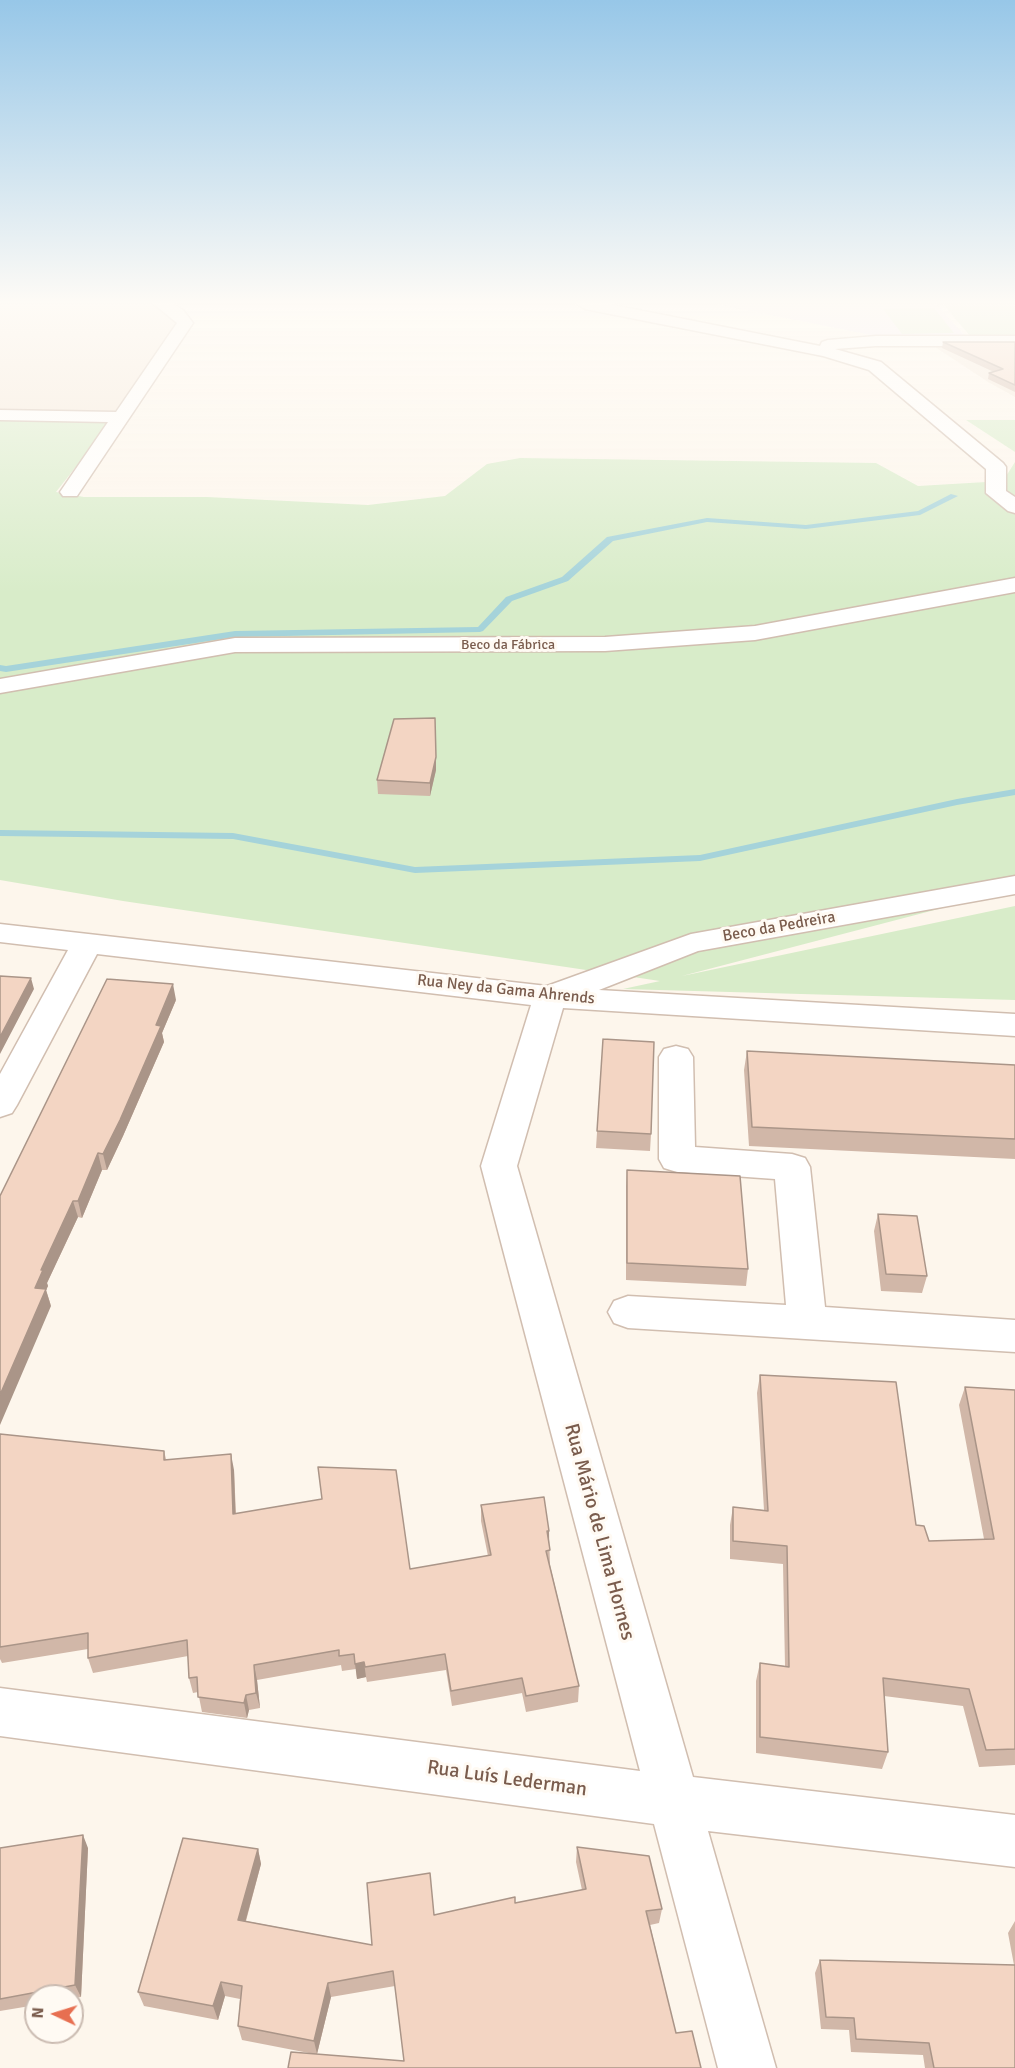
<!DOCTYPE html>
<meta charset="utf-8">
<style>
body{margin:0}
#map{position:relative;width:1015px;height:2068px;overflow:hidden;background:#fdf6ec;font-family:Signika,sans-serif}
canvas{display:block}
.north{position:absolute;left:24px;top:1984px;width:60px;height:60px;box-sizing:border-box;background:#fffaf3;border:2px solid #cabbb1;border-radius:50%;rotate:274deg;font-size:16px;font-weight:700;line-height:24px;text-align:center;color:#7a5c4d}
.north::after{content:'';display:block;margin:auto;width:21px;height:27px;background:#e76f51;clip-path:polygon(50% 0,100% 100%,50% 72%,0 100%)}
</style>
<div id="map">
<canvas width="1015" height="2068"></canvas>
<div class="north">N</div>
</div>
<script>
const context = document.querySelector('canvas').getContext('2d');
context.lineJoin = 'round';
function paint(path, color) {
  context.fillStyle = color;
  context.fill(path, 'evenodd');
}
function poly(rows) {
  const path = new Path2D();
  for (const r of rows) {
    path.moveTo(r[0], r[1]);
    for (let i = 2; i < r.length; i += 2) path.lineTo(r[i], r[i + 1]);
  }
  return path;
}
function stroke(path, color, width, dash) {
  context.strokeStyle = color;
  context.lineWidth = width;
  context.lineCap = dash ? 'butt' : 'round';
  context.setLineDash(dash || []);
  context.stroke(path);
}
function label(font, color, halo, rows, align = 'center') {
  context.font = font + ' Signika,sans-serif';
  context.lineWidth = 6;
  context.setLineDash([]);
  context.textBaseline = 'middle';
  context.strokeStyle = halo;
  context.fillStyle = color;
  for (const [text, x, y, turn = 0] of rows) {
    context.save();
    context.translate(x, y);
    context.rotate((+turn || 0) * Math.PI / 180);
    context.textAlign = isNaN(turn) ? turn : align;
    if (halo) context.strokeText(text, 0, 0);
    context.fillText(text, 0, 0);
    context.restore();
  }
}
const residential = poly([
 [0,304,156,304,179,323,113,414,0,412],
 [1015,344,1015,397,988,382,932,345]
]);
const education = poly([
 [716,304,936,304,967,338,886,338]
]);
const green = poly([
 [943,304,1011,304,1015,306,1015,336,970,336],
 [934,308,954,333,902,334,883,309],
 [0,417,112,421,56,492,84,497,207,497,368,505,445,496,487,464,520,458,876,463,918,486,1003,481,1015,462,1015,889,682,976,1015,906,1015,1000,623,989,660,981,123,901,0,880],
 [966,420,1015,420,1015,452]
]);
const stream = poly([
 [951,494,958,496,920,515,806,529,707,522,613,541,568,581,512,601,483,631,480,632,235,637,6,672,0,671,0,665,6,666,235,631,478,627,506,597,562,577,607,537,707,518,806,525,918,511,951,494],
 [1015,789,1015,795,957,805,700,861,415,873,233,839,0,836,0,830,233,833,415,867,700,855,957,799,1015,789]
]);
const minor = poly([
 [154,304,173,304,183,310,193,323,77,496,63,496,60,492,108,422,0,420,0,410,116,412,177,323,154,304],
 [577,304,608,304,820,346,822,342,828,340,876,336,1015,336,1015,346,876,346,835,349,881,362,1003,463,1006,467,1006,491,1015,497,1015,513,1008,511,986,493,986,469,869,370,823,356,585,309,577,304],
 [1015,578,1015,592,755,640,605,651,235,652,0,693,0,679,235,638,605,637,755,626,1015,578],
 [1015,876,1015,894,698,951,599,990,1015,1014,1015,1036,563,1008,517,1166,693,1777,1015,1815,1015,1867,708,1831,776,2068,718,2068,654,1824,0,1736,0,1688,640,1771,481,1166,531,1005,97,954,17,1105,12,1113,0,1117,0,1074,68,950,0,942,0,924,547,986,691,934,1015,876],
 [676,1046,688,1049,693,1057,695,1147,792,1154,805,1158,810,1167,825,1307,1015,1320,1015,1352,628,1328,614,1323,608,1312,614,1301,628,1296,786,1305,775,1179,677,1172,664,1168,659,1159,659,1057,664,1049,676,1046]
]);
const wall = poly([
 [943,342,1015,342,1015,392,988,379,989,373,994,372,942,348],
 [435,718,436,770,430,796,378,794,377,780],
 [176,1000,162,1033,164,1042,123,1136,107,1170,102,1170,82,1218,78,1217,47,1283,48,1286,46,1290,51,1306,0,1196],
 [603,1039,651,1134,650,1151,596,1148],
 [747,1051,1015,1065,1015,1159,749,1146,744,1070],
 [627,1170,748,1269,746,1286,626,1280,626,1187],
 [878,1214,927,1276,922,1293,881,1291,874,1231],
 [760,1375,916,1525,929,1541,984,1539,959,1405,965,1387,1015,1390,1015,1765,979,1767,963,1706,884,1696,888,1752,882,1769,756,1753,756,1681,760,1663,785,1666,783,1564,730,1559,730,1525,733,1507,764,1510,757,1393],
 [0,1434,164,1451,166,1459,234,1470,236,1514,410,1569,488,1556,481,1521,481,1505,549,1531,550,1565,579,1686,578,1702,526,1712,522,1693,452,1706,446,1670,367,1682,366,1677,357,1679,356,1669,342,1671,341,1665,257,1680,260,1708,249,1710,247,1718,202,1712,198,1692,193,1693,189,1678,188,1656,93,1673,88,1658,88,1649,2,1663,0,1659],
 [577,1847,662,1909,659,1923,650,1925,676,2033,701,2068,288,2068,314,2054,242,2040,238,2026,240,1999,225,1996,218,2020,144,2006,138,1992,258,1849,261,1864,246,1921,372,1945,434,1915,515,1903,582,1890,576,1862],
 [395,1986,404,2061,317,2054,331,1997],
 [0,1848,88,1848,81,1997,72,1998,72,1996,36,1996,36,2005,0,2011],
 [1015,1921,1015,2068,925,2068,923,2055,851,2052,849,2030,821,2029,815,1973,820,1960,1014,1965,1008,1933]
]);
const shadedWall = poly([
 [436,757,436,770,430,796,430,783],
 [31,978,34,989,0,1054,0,1037],
 [173,984,176,1000,162,1033,164,1042,123,1136,107,1170,103,1154],
 [98,1153,102,1170,82,1218,78,1201],
 [73,1201,78,1217,47,1283,48,1286,46,1290,51,1306,0,1425,0,1395,35,1288,41,1270],
 [231,1454,234,1470,236,1530,233,1514],
 [547,1531,549,1531,549,1546],
 [364,1662,366,1677,357,1679,355,1664],
 [254,1665,257,1680,260,1708,256,1693],
 [246,1695,249,1710,247,1718,244,1703],
 [83,1835,88,1848,81,1997,75,1985],
 [258,1849,261,1864,242,1934,238,1920],
 [221,1982,225,1996,218,2020,213,2006],
 [328,1983,331,1997,317,2054,314,2041]
]);
const building = poly([
 [943,342,1015,342,1015,385,989,373,1003,369,943,342],
 [435,718,436,757,430,783,377,780,394,719,435,718],
 [0,976,31,978,0,1037,0,976],
 [107,979,173,984,156,1025,161,1026,120,1120,103,1154,98,1153,78,1201,73,1201,41,1270,43,1270,35,1288,46,1289,0,1395,0,1196,107,979],
 [603,1039,654,1042,651,1134,597,1131,603,1039],
 [747,1051,1015,1065,1015,1139,752,1127,747,1051],
 [627,1170,740,1176,748,1269,627,1263,627,1170],
 [878,1214,917,1216,927,1276,886,1274,878,1214],
 [760,1375,896,1382,916,1525,924,1526,929,1541,994,1539,965,1387,1015,1390,1015,1749,986,1750,969,1689,883,1678,888,1752,760,1737,760,1663,789,1667,787,1546,733,1541,733,1507,768,1511,760,1375],
 [0,1434,164,1451,164,1460,231,1454,233,1514,322,1499,318,1467,396,1470,410,1569,491,1555,481,1505,544,1497,549,1531,547,1531,550,1550,546,1551,579,1686,526,1696,522,1678,451,1691,445,1654,365,1667,364,1662,355,1664,354,1654,339,1656,339,1650,254,1665,256,1693,246,1695,244,1703,198,1697,197,1677,189,1678,187,1640,88,1658,88,1633,0,1647,0,1434],
 [83,1835,75,1985,0,1999,0,1848,83,1835],
 [183,1838,258,1849,238,1920,372,1945,367,1883,430,1873,434,1915,515,1897,515,1903,586,1889,577,1847,649,1856,662,1909,646,1911,676,2033,692,2031,701,2068,288,2068,291,2052,404,2061,393,1971,328,1983,314,2041,238,2026,242,1986,221,1982,213,2006,138,1992,183,1838],
 [820,1960,1015,1965,1015,2068,934,2068,929,2043,856,2039,854,2018,826,2017,820,1960]
]);
const farStreetnames = [
 ["Beco da Fábrica",508,645]
];
const streetNames = [
 ["Beco da Pedreira",779,927,-10],
 ["Rua Ney da Gama Ahrends",506,990,6]
];
const nearStreetnames = [
 ["Rua Mário de Lima Hornes",599,1532,75],
 ["Rua Luís Lederman",507,1779,8]
];
paint(residential, '#f5e8da');
paint(education, '#f3e8fa');
paint(green, '#d8ecc9');
paint(stream, '#a5d3da');
stroke(minor, '#d1beb0', 3);
paint(minor, '#fff');
paint(wall, '#d1b7a8');
paint(shadedWall, '#aa9588');
paint(building, '#f3d5c3');
stroke(building, '#aa9588', 1.5);
const sky = context.createLinearGradient(0, 0, 0, 594);
sky.addColorStop(0, '#97c7e8');
sky.addColorStop(0.51, '#fefbf6');
sky.addColorStop(1, '#fefbf600');
context.fillStyle = sky;
context.fillRect(0, 0, 1015, 594);
label('14px', '#7a5c4d', '#fffaf3', farStreetnames);
label('16px', '#7a5c4d', '#fffaf3', streetNames);
label('20px', '#7a5c4d', '#fffaf3', nearStreetnames);
</script>
